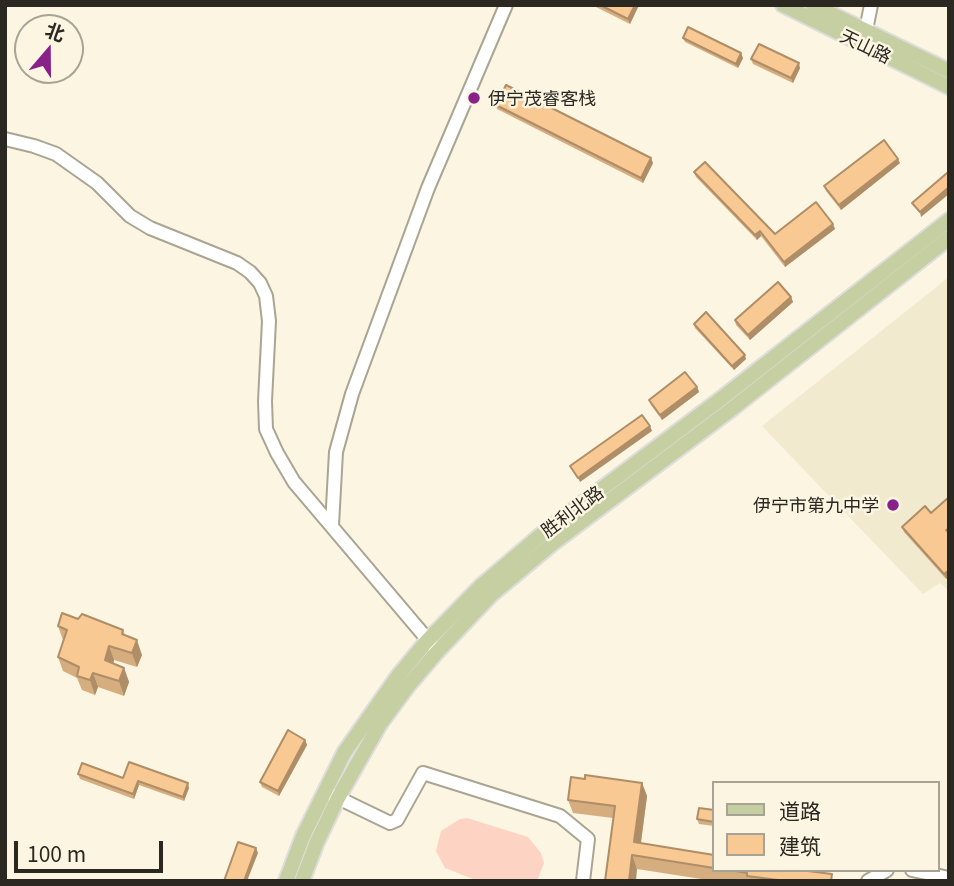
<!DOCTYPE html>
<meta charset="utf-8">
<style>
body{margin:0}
#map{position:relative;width:954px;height:886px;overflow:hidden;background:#fbf5e2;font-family:Georgia,"Noto Sans SC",serif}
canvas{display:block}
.frame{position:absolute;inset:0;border:7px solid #2a2821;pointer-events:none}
.legend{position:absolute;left:712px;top:781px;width:228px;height:91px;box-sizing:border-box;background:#fbf5e2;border:2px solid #a7a395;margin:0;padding:9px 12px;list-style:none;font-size:21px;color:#2a2821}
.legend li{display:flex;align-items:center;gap:14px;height:35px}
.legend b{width:35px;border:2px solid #a7a395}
.north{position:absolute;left:14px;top:14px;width:70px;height:70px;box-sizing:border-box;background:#fbf5e2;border:2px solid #a7a395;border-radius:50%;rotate:20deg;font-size:19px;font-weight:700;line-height:28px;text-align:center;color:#2a2821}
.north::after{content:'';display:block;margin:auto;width:24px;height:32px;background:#882289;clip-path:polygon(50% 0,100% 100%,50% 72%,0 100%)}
.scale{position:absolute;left:14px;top:841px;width:149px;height:32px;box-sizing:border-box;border:4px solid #2a2821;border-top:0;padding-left:9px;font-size:21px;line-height:24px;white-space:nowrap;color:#2a2821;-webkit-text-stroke:5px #fbf5e2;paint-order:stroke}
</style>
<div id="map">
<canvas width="954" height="886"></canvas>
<div class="frame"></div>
<ul class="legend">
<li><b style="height:9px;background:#c5cfa1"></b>道路</li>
<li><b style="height:19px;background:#f9c993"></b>建筑</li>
</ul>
<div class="north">北</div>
<div class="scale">100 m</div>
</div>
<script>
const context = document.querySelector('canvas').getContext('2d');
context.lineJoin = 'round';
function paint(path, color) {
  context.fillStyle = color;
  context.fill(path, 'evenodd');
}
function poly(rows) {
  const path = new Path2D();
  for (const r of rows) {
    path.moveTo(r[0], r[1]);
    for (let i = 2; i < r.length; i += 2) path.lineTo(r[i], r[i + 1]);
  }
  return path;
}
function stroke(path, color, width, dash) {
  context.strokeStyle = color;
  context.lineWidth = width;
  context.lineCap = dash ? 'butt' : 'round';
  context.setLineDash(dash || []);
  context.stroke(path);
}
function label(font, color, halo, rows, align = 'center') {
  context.font = font + ' Georgia,"Noto Sans SC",serif';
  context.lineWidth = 5;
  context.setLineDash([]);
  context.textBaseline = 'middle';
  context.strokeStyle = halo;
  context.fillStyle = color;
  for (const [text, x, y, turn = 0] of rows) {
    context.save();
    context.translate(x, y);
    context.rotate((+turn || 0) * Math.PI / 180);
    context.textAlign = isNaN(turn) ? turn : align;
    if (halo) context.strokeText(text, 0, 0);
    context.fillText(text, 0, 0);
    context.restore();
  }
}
const built = poly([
 [949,277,949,591,940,583,923,594,762,426]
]);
const green = poly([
 [467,818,528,837,541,853,544,863,537,881,478,881,445,868,436,851,441,831,460,819]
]);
const minor = poly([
 [862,39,866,30,871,5],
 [5,139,34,146,56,154,97,183,130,216,150,228,237,263,250,272,260,283,266,296,269,321,265,401,266,429,277,453,294,482,433,646],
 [332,525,336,452,352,394,428,188,506,5],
 [330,794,390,823,397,820,423,773,560,816,588,839,583,881],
 [912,870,949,878],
 [868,881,887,870]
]);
const major = poly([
 [783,5,949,87],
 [813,5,949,71],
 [286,881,303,836,344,753,398,676,427,641,482,585,543,533,722,398,949,220],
 [302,881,317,842,338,798,380,724,408,686,438,651,491,595,552,544,733,408,949,238]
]);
const wall = poly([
 [592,5,639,5,630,24],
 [683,38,743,58,738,68,685,42],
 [751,59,800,68,793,83,753,64],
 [496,105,653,163,643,183,497,109],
 [900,163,841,210,826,191,824,186],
 [694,172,775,234,835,229,785,267,761,236,757,240,696,177],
 [791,297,793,302,750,340,736,325,735,320],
 [694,324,746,359,734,370,695,328],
 [697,387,699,392,662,420,651,405,649,400],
 [925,506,946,579,904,532,902,527],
 [78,619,123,630,125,635,142,655,137,667,114,660,113,663,124,668,129,682,124,696,98,687,95,695,82,690,77,678,63,671,58,657,63,640,58,626],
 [305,740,307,745,279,796,262,787,260,782],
 [78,774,123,778,189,788,184,801,139,785,134,799,80,779],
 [585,779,642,783,647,796,641,843,714,855,714,870,800,870,834,881,714,881,637,869,613,818,573,813,568,800],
 [714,810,714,826,699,824,697,819]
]);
const shadedWall = poly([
 [635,5,639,5,630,24,628,19],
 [741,53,743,58,738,68,736,64],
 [799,63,800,68,793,83,791,78],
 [651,158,653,163,643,183,641,178],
 [898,159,900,163,841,210,839,205],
 [949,187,949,194,921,217,920,212],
 [833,224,835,229,785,267,784,262],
 [760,231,761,236,757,240,755,235],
 [791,297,793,302,750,340,748,335],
 [745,355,746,359,734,370,732,366],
 [697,387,699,392,662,420,660,415],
 [650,426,652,431,580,482,578,478],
 [949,570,949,576,946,579,944,574],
 [137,640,142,655,137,667,132,653],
 [109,646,114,660,111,674,105,660],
 [124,668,129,682,124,696,119,681],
 [93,673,98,687,95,695,90,680],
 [305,740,307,745,279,796,278,791],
 [138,781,139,785,134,799,133,794],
 [188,783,189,788,184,801,183,797],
 [642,783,647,796,639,856,634,842],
 [256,848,258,853,247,881,244,881],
 [632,855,637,869,636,881,629,881]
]);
const building = poly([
 [600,5,635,5,628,19,600,5],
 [688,27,741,53,736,64,683,38,688,27],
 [759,44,799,63,791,78,751,59,759,44],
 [506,85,651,158,641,178,496,105,506,85],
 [884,140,898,159,839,205,824,186,884,140],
 [705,162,775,234,816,202,833,224,784,262,760,231,755,235,694,172,705,162],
 [947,173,949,175,949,187,920,212,912,203,947,173],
 [778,282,791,297,748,335,735,320,778,282],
 [706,312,745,355,732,366,694,324,706,312],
 [685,372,697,387,660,415,649,400,685,372],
 [642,415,650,426,578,478,570,466,642,415],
 [949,497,949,528,946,530,949,533,949,570,944,574,902,527,925,506,931,513,949,497],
 [62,613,78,619,82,614,123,630,122,634,137,640,132,653,109,646,105,660,124,668,119,681,93,673,90,680,77,676,79,667,58,657,67,630,58,626,62,613],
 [288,730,305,740,278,791,260,782,288,730],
 [129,762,188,783,183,797,138,781,133,794,78,774,82,763,123,778,129,762],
 [585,775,642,783,634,842,714,855,714,868,632,855,629,881,605,881,615,806,568,800,571,777,585,779,585,775],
 [699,808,714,810,714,822,697,819,699,808],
 [238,842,256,848,244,881,224,881,238,842],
 [730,870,800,870,832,874,831,881,786,881,747,876,747,873,730,870]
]);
const markers = [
 [474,98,7,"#882289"],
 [893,505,7,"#882289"]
];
const streetNames = [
 ["天山路",866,46,26],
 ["胜利北路",572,511,-37]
];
const poiNames = [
 ["伊宁茂睿客栈",488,98],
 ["伊宁市第九中学",879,505,"right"]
];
paint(built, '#f1eacf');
paint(green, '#fdd4c3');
stroke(minor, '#aaa593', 16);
stroke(major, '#dddddb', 18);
stroke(minor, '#fff', 12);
stroke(major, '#c5cfa1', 14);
paint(wall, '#d6ad7e');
paint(shadedWall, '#ae8d67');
paint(building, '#f9c993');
stroke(building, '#ae8d67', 2);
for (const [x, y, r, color] of markers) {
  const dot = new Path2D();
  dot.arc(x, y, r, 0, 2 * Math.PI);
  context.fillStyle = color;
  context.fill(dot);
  stroke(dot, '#fbf5e2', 2.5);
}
label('18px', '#2a2821', '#fbf5e2', streetNames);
label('18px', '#2a2821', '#fbf5e2', poiNames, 'left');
</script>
